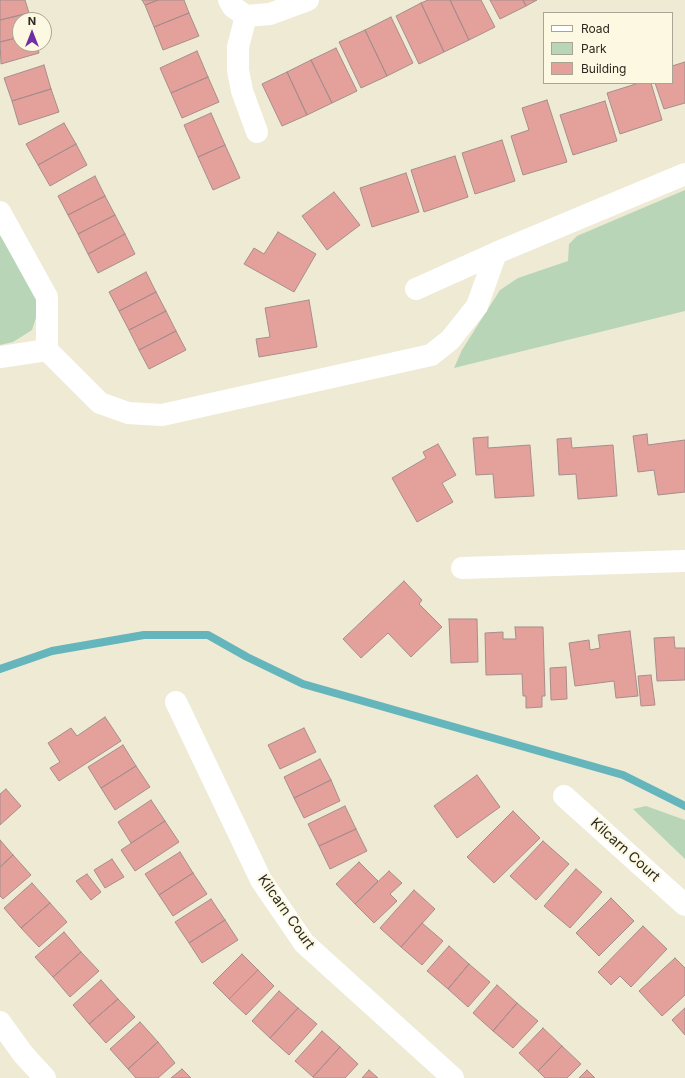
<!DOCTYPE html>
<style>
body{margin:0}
#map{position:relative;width:685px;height:1078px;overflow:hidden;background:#efead4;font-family:Inter,sans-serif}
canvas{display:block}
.legend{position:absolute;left:543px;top:12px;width:130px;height:72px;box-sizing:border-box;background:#fcf8e1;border:1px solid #a8a594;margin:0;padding:5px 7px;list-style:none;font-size:12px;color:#2b2921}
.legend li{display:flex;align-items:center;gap:8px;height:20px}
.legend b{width:20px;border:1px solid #a8a594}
.north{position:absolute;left:12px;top:12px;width:40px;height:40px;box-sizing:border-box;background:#fcf8e1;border:1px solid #a8a594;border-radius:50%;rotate:0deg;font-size:11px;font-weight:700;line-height:16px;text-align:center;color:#2b2921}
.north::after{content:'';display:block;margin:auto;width:14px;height:18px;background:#6f2ea3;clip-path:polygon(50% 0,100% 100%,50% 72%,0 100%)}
</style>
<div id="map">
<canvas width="685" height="1078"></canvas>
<ul class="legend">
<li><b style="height:5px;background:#fff"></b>Road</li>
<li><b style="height:11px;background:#b8d5b7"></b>Park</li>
<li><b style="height:11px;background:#e4a19c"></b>Building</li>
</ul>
<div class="north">N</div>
</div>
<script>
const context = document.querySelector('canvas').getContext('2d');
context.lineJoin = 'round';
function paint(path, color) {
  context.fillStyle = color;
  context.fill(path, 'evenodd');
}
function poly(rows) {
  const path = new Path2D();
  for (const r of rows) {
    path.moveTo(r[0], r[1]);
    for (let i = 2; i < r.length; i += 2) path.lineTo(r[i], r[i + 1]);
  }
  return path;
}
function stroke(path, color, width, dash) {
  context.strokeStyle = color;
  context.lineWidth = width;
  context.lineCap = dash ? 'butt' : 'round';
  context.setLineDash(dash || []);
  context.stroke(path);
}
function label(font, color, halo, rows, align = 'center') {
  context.font = font + ' Inter,sans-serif';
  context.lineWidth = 4;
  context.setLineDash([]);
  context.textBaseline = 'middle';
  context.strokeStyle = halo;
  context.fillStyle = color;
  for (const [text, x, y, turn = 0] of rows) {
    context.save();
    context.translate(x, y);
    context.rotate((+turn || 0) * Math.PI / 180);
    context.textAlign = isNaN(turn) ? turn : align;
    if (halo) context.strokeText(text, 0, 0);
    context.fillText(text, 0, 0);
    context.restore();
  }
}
const green = poly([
 [685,190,685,311,454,368,462,350,500,290,518,278,568,261,569,244,577,236],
 [0,235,35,289,39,308,32,330,13,342,0,345],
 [646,806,685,820,685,859,633,809]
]);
const stream = poly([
 [0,669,52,651,144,635,208,635,247,657,303,684,623,775,685,806]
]);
const building = poly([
 [0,0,25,0,29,13,0,20,0,0],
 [142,0,158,0,145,5,142,0],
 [158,0,184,0,189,13,154,27,145,5,158,0],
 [428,0,450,0,469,40,444,52,421,3,428,0],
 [450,0,481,0,495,27,469,40,450,0],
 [490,0,523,0,526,6,500,19,490,0],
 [523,0,537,0,526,6,523,0],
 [421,3,444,52,419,64,396,16,421,3],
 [29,13,30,20,20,20,20,37,0,42,0,20,29,13],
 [189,13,199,36,163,50,154,27,189,13],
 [391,17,413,63,387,76,365,30,391,17],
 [365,30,387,76,361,88,339,42,365,30],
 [20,37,20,44,37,44,39,53,1,64,0,42,20,37],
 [336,48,357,91,332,103,311,60,336,48],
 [197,51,208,77,171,93,160,68,197,51],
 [311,60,332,103,307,115,287,72,311,60],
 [685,62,685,103,664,109,655,83,672,83,672,66,685,62],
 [44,65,51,89,12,101,4,78,44,65],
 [287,72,307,115,282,126,262,84,287,72],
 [208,77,219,102,182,118,171,93,208,77],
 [639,83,651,83,662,120,620,134,607,93,639,83],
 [51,89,59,112,19,125,12,101,51,89],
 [547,100,567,162,523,175,511,136,529,130,522,108,547,100],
 [605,101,617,141,573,155,560,115,605,101],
 [211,113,225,145,198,157,184,125,211,113],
 [64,123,76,144,38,165,26,144,64,123],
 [502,140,515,181,475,194,462,153,502,140],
 [76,144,87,165,50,186,38,165,76,144],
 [225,145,240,178,213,190,198,157,225,145],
 [455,156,468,197,424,212,411,170,455,156],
 [406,173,419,212,372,227,360,188,406,173],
 [95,176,105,196,68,215,58,196,95,176],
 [334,192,360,225,327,250,302,216,334,192],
 [105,196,115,215,78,234,68,215,105,196],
 [115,215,125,234,88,254,78,234,115,215],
 [278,232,316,254,294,292,244,264,254,248,264,254,278,232],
 [125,234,135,254,98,273,88,254,125,234],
 [146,272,156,292,119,311,109,292,146,272],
 [156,292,166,311,129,330,119,311,156,292],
 [309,300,317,347,259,357,256,339,270,337,265,308,309,300],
 [166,311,176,331,139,350,129,330,166,311],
 [176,331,186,350,149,369,139,350,176,331],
 [647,434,648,445,685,440,685,492,658,495,654,470,638,472,633,436,647,434],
 [488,437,488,448,530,445,534,496,495,498,493,474,476,475,473,438,488,437],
 [571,438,572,448,613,445,617,496,578,499,576,474,559,475,557,439,571,438],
 [438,444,456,475,442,483,453,502,417,522,392,478,426,458,423,452,438,444],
 [404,581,422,600,419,604,442,627,411,657,388,633,361,658,343,639,404,581],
 [449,619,477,619,478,662,451,663,449,619],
 [515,627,543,627,545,696,542,696,542,707,526,708,526,696,523,696,522,674,486,675,485,633,503,632,503,639,516,639,515,627],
 [630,631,638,696,616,698,614,681,575,686,569,643,589,640,590,650,600,648,598,635,630,631],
 [674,637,675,648,685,648,685,680,657,681,654,638,674,637],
 [566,667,567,699,551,700,550,668,566,667],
 [651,675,655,705,641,706,638,676,651,675],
 [105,717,121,741,59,781,50,768,60,762,48,743,71,728,77,736,105,717],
 [304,728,316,752,280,769,268,745,304,728],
 [123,745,136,766,101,788,88,767,123,745],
 [320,759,331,780,294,798,284,777,320,759],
 [136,766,150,787,115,810,101,788,136,766],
 [477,775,500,807,457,838,434,806,477,775],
 [331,780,340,801,304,818,294,798,331,780],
 [6,789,21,806,0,825,0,794,6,789],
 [151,800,165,821,131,843,118,822,151,800],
 [345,806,356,829,319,846,308,824,345,806],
 [513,811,540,838,494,883,467,857,513,811],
 [165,821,179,842,135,871,121,850,165,821],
 [356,829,367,851,330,869,319,846,356,829],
 [0,840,13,855,0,867,0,840],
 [543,841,569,864,536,900,510,876,543,841],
 [180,852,193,873,159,895,145,874,180,852],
 [13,855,31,875,3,899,0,896,0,867,13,855],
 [112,859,124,877,105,888,94,870,112,859],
 [359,862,378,881,355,904,336,884,359,862],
 [576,869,602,892,570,928,544,906,576,869],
 [389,871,402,883,390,894,397,901,374,923,355,904,389,871],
 [193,873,207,894,173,916,159,895,193,873],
 [87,874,101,892,91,900,76,881,87,874],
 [32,883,50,903,21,928,4,908,32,883],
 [414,890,435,909,401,947,380,928,414,890],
 [611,898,634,921,599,956,576,933,611,898],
 [211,899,225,920,189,943,175,922,211,899],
 [50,903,67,922,39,947,21,928,50,903],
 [225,920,238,940,202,963,189,943,225,920],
 [422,923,443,941,422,965,401,947,422,923],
 [643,926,667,949,631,987,620,976,611,985,598,972,643,926],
 [64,932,81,952,53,977,35,957,64,932],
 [449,946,469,964,448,989,427,971,449,946],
 [81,952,99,971,70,997,53,977,81,952],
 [242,954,258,970,229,999,213,983,242,954],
 [675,958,685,968,685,995,662,1016,639,991,675,958],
 [469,964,490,982,468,1007,448,989,469,964],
 [258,970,274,986,246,1015,229,999,258,970],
 [101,980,118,999,89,1024,73,1005,101,980],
 [497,985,517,1003,493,1031,473,1013,497,985],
 [279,991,298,1008,270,1038,252,1021,279,991],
 [118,999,135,1017,106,1043,89,1024,118,999],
 [517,1003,538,1021,513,1048,493,1031,517,1003],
 [298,1008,317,1024,289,1055,270,1038,298,1008],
 [685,1008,685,1035,672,1020,685,1008],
 [140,1022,158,1042,128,1069,110,1049,140,1022],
 [543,1028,562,1046,538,1071,519,1053,543,1028],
 [322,1031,340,1047,313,1077,295,1061,322,1031],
 [158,1042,175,1063,158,1078,136,1078,128,1069,158,1042],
 [562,1046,581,1064,567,1078,545,1078,538,1071,562,1046],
 [340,1047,358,1064,345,1078,314,1078,313,1077,340,1047],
 [182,1069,191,1078,171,1078,182,1069],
 [369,1070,378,1078,362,1078,369,1070],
 [587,1070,595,1078,579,1078,587,1070]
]);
const minor = poly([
 [229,0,233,7,246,16],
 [246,16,238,47,238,70,242,91,257,132],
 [246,16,270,14,308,0],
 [0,212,47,297,47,350,100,403,128,413,162,415,431,355,450,340,477,306,496,253],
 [416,289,496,253,685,174],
 [0,357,47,350],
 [462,568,685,561],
 [176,702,261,880,304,943,453,1078],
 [564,796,685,905],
 [0,1022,23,1054,45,1078]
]);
const streetNames = [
 ["Kilcarn Court",625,850,42],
 ["Kilcarn Court",286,912,55]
];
paint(green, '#b8d5b7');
stroke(stream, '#64b5bc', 8);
paint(building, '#e4a19c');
stroke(building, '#a68d8b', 1);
stroke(minor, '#fff', 22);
label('14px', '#2b2921', '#fcf8e1', streetNames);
</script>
